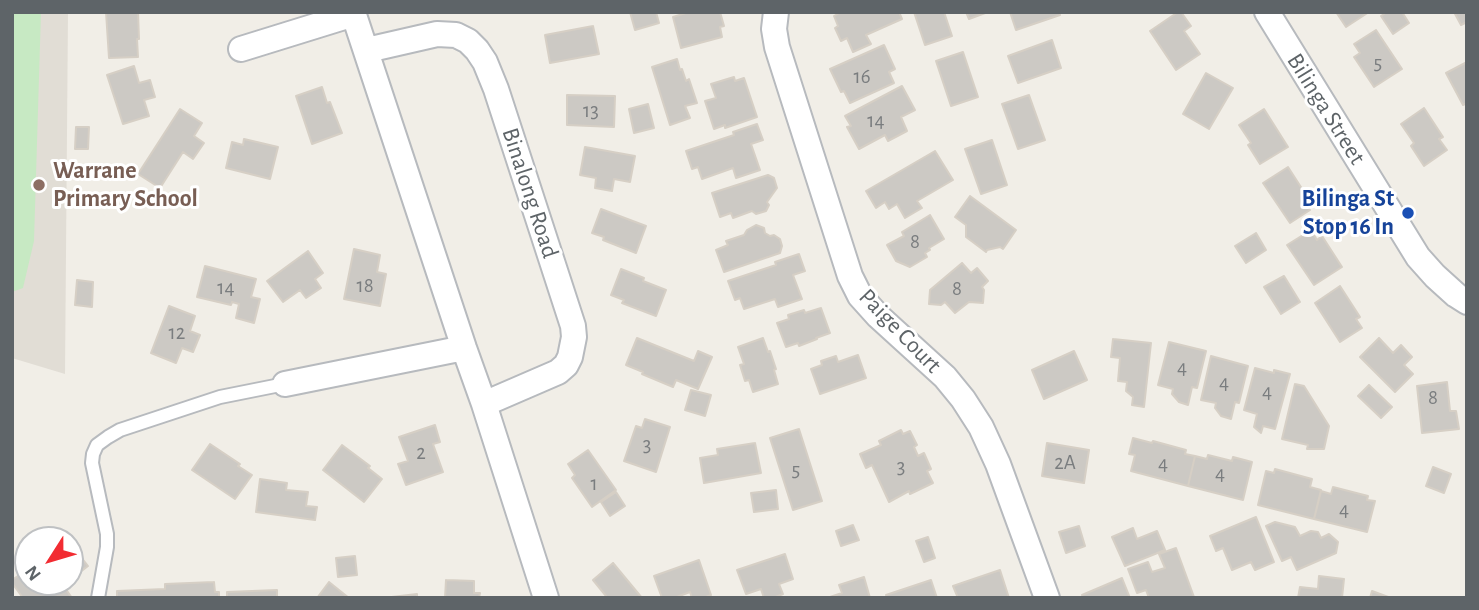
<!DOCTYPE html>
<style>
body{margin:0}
#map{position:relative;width:1479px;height:610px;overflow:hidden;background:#f1eee7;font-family:"Alegreya Sans",sans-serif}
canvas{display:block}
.frame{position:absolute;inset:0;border:14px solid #5e6468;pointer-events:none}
.north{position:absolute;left:14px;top:526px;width:70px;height:70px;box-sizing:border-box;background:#fff;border:2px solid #bfc1c3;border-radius:50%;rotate:233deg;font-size:19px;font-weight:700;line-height:28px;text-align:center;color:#5e6468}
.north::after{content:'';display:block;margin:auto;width:24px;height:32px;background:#f22c32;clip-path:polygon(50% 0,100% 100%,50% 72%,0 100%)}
</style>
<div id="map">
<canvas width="1479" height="610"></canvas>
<div class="frame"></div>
<div class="north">N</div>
</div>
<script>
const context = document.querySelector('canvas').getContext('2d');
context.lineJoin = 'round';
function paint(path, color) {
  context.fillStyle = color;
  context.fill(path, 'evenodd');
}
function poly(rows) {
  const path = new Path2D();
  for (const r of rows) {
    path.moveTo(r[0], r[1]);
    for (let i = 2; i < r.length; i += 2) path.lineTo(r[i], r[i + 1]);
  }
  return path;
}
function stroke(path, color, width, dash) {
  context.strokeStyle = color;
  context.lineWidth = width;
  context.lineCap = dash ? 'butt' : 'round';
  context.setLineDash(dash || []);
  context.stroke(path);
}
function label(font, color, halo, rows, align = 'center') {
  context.font = font + ' "Alegreya Sans",sans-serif';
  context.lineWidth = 6;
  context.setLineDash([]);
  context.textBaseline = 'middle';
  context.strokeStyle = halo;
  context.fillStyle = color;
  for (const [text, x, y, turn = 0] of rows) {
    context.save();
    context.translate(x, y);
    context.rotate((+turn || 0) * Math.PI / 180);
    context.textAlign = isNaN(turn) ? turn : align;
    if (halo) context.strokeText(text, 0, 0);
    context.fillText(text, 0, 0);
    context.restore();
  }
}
const education = poly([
 [12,12,68,12,65,374,12,358]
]);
const green = poly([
 [12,12,41,12,34,241,23,288,12,292]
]);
const building = poly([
 [106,12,138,12,139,39,137,39,138,57,109,58,106,12],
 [630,12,656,12,659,23,635,30,630,12],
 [689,12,720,12,724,26,720,27,722,37,681,48,673,17,689,12],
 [899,12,902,19,866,35,871,44,853,52,847,38,841,41,835,28,838,26,834,16,841,12,899,12],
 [914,12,944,12,952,36,925,45,914,12],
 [966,12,988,12,969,19,966,12],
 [1010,12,1059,12,1060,15,1016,30,1010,12],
 [1178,12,1181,12,1191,26,1184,31,1200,54,1176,70,1150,31,1178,12],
 [1336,12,1369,12,1346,27,1336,12],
 [1387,12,1402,12,1409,23,1393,34,1381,16,1387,12],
 [1454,12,1467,12,1467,22,1461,25,1454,12],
 [593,26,599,54,550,63,545,35,593,26],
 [1376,30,1402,69,1374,87,1354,57,1360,53,1354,44,1376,30],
 [1052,40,1061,68,1018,83,1008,56,1052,40],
 [884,45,895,69,889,72,894,83,850,103,844,91,841,92,830,69,884,45],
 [963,52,978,97,951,106,936,61,963,52],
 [677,59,680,70,682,69,686,81,689,79,697,103,685,106,690,118,670,125,652,67,677,59],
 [1467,62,1467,103,1463,105,1446,73,1467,62],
 [134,66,139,83,150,80,155,97,144,100,149,116,123,124,107,75,134,66],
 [1206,73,1233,88,1209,129,1183,114,1206,73],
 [734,77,735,81,744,78,757,117,725,128,725,125,714,129,705,101,716,98,711,84,734,77],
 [902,86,915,110,901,117,907,131,888,141,885,135,859,149,847,127,851,126,845,116,902,86],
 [322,87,327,103,330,102,342,133,312,144,296,96,322,87],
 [567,95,615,96,614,127,567,125,567,95],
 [1029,95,1045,140,1018,149,1002,104,1029,95],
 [648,104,654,128,634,133,629,109,648,104],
 [1424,108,1443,137,1439,139,1447,150,1424,166,1411,146,1414,143,1401,124,1424,108],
 [180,109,202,123,194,136,204,143,193,159,183,152,160,188,138,174,180,109],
 [1264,109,1288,147,1260,164,1248,145,1251,143,1239,125,1264,109],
 [757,124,763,140,751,144,760,170,736,178,733,168,702,179,698,167,692,169,686,151,734,135,733,132,757,124],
 [76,127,89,127,88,149,75,149,76,127],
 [244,139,278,147,270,179,226,168,232,142,243,145,244,139],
 [992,140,1007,185,981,194,965,149,992,140],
 [585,147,635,156,630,182,614,179,612,191,595,188,596,178,580,175,585,147],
 [935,151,953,180,917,201,922,208,905,218,897,204,889,209,885,202,876,208,866,191,935,151],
 [1288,167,1308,198,1304,201,1310,210,1290,223,1263,183,1288,167],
 [768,175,774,178,777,188,767,202,769,205,766,211,756,214,752,211,733,218,731,213,720,217,712,193,768,175],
 [970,196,1016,230,1003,249,1000,247,987,250,986,252,966,237,966,225,955,217,970,196],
 [601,209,646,226,636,253,603,240,604,237,592,233,601,209],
 [930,215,944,239,929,248,930,250,925,253,927,257,910,267,896,261,887,245,904,236,902,232,930,215],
 [756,225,764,228,765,233,770,236,774,235,780,239,782,246,780,253,724,272,716,250,728,245,726,241,744,235,747,230,756,225],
 [1311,230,1317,240,1322,236,1342,267,1314,285,1287,245,1311,230],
 [1256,233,1266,250,1246,263,1235,246,1256,233],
 [354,249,380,255,377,272,386,274,380,306,344,299,354,249],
 [308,251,323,273,315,279,321,288,306,298,300,290,283,302,267,281,308,251],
 [799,254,805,271,793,275,802,299,778,307,775,299,744,309,740,298,735,300,728,281,776,265,775,262,799,254],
 [962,263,971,273,977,268,988,281,982,287,984,290,983,303,969,302,955,313,945,302,941,305,929,304,930,290,962,263],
 [205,266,256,279,251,297,260,299,254,323,236,318,239,304,232,302,231,305,197,297,205,266],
 [621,269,644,278,643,281,666,290,656,316,622,303,624,300,611,295,621,269],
 [1284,276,1300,302,1281,314,1264,287,1284,276],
 [77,280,93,282,92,307,75,305,77,280],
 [1340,286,1360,317,1356,319,1362,328,1340,342,1315,303,1340,286],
 [169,306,195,316,190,331,200,335,193,352,182,348,176,363,151,353,169,306],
 [821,308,830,333,816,338,817,339,799,346,798,343,786,347,777,323,789,319,788,315,804,310,805,313,821,308],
 [637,338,694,361,698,351,712,357,698,389,676,380,673,387,642,374,643,372,626,365,637,338],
 [763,338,768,352,770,351,776,369,774,370,778,384,753,392,749,380,745,381,740,365,744,364,738,347,763,338],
 [1379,338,1393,353,1401,345,1412,357,1404,365,1413,374,1395,392,1360,357,1379,338],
 [1113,339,1151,343,1144,407,1132,405,1133,397,1126,391,1127,382,1118,381,1120,358,1111,357,1113,339],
 [1169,342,1206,351,1197,388,1192,387,1188,405,1179,402,1172,394,1173,389,1158,385,1169,342],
 [1074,351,1087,380,1044,399,1032,370,1074,351],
 [858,355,866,378,820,394,811,369,822,365,821,361,836,356,838,362,858,355],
 [1211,356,1248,366,1239,403,1235,402,1231,419,1221,416,1215,408,1216,403,1201,400,1211,356],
 [1255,368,1274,373,1274,370,1290,374,1275,429,1263,426,1261,433,1254,427,1257,414,1244,410,1255,368],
 [1447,382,1450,411,1456,411,1459,429,1422,433,1417,386,1447,382],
 [1295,384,1304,386,1329,426,1324,449,1307,449,1308,445,1282,439,1295,384],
 [1369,385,1392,407,1381,418,1358,396,1369,385],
 [691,390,711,395,705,416,685,410,691,390],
 [645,419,670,427,656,472,624,461,636,426,642,428,645,419],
 [435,425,440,442,433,444,443,472,406,485,398,464,408,461,399,437,435,425],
 [799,429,822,501,793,510,770,438,799,429],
 [901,430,903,434,910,431,917,445,914,447,918,456,924,453,931,469,927,471,933,483,910,494,909,491,889,502,872,465,866,468,860,454,881,445,879,441,901,430],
 [1133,438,1152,443,1153,441,1186,450,1185,454,1195,456,1188,486,1131,471,1135,455,1129,454,1133,438],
 [755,443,761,473,704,483,700,458,718,455,717,449,755,443],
 [1047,443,1089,450,1084,483,1042,476,1047,443],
 [210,444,240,464,238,466,252,475,235,499,192,470,210,444],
 [342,445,370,466,368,468,382,479,364,502,323,470,342,445],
 [588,450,616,490,592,507,572,478,575,475,568,464,588,450],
 [1208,455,1232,461,1233,457,1252,462,1243,500,1188,486,1195,456,1207,459,1208,455],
 [1433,467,1451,474,1444,493,1426,486,1433,467],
 [1275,469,1312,479,1310,487,1321,490,1314,519,1258,505,1266,471,1274,473,1275,469],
 [260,479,287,483,286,490,308,492,306,506,317,507,315,520,256,512,260,479],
 [1333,487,1368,496,1367,500,1375,501,1367,532,1314,519,1321,491,1331,494,1333,487],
 [776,490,778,509,754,512,751,493,776,490],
 [616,492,625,506,610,516,601,502,616,492],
 [1256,517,1274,562,1255,570,1251,562,1232,570,1223,548,1216,551,1210,536,1256,517],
 [1275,522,1295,527,1300,536,1311,531,1318,532,1321,538,1329,534,1338,542,1336,553,1297,570,1291,557,1282,561,1266,526,1275,522],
 [853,525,859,540,841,546,836,531,853,525],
 [1079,526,1085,546,1066,553,1059,532,1079,526],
 [1133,528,1137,539,1157,531,1165,550,1125,566,1112,537,1133,528],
 [928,537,935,558,924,562,916,541,928,537],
 [70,543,88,566,70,580,70,543],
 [1176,548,1194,597,1149,598,1146,590,1137,593,1128,569,1148,562,1152,572,1165,568,1159,554,1176,548],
 [785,554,793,579,779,584,783,594,773,598,764,598,761,589,746,594,737,570,785,554],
 [355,556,357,575,338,577,336,558,355,556],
 [699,560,711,595,703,598,692,598,690,592,674,598,662,598,654,576,699,560],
 [613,563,642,598,605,598,606,596,593,580,613,563],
 [28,569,28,582,67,582,63,585,72,598,23,598,12,583,12,580,28,569],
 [1000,570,1009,598,958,598,953,586,1000,570],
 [1319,576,1344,579,1342,598,1298,598,1300,587,1318,589,1319,576],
 [864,577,870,598,827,598,842,593,839,585,864,577],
 [1122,578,1130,598,1083,598,1082,595,1122,578],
 [446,580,474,581,474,593,480,593,479,598,445,598,446,580],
 [931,580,937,598,887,598,886,595,931,580],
 [214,582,215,592,219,592,219,598,117,598,117,591,165,589,165,584,214,582],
 [329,582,349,598,317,598,329,582],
 [277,590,277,598,227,598,227,592,277,590],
 [1372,591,1391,598,1370,598,1372,591],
 [417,594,417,598,383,598,417,594]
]);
const service = poly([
 [98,598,107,547,107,534,92,463,93,454,97,445,108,437,120,430,220,397,285,384]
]);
const minor = poly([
 [353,12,464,348,484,404,546,598],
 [776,12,774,29,777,47,850,276,860,296,878,316,945,377,963,399,981,427,998,464,1047,598],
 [1267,12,1418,257,1435,276,1456,295,1467,302],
 [241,49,354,14],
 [367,50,437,34,456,35,468,41,477,50,485,62,496,89,573,326,574,337,570,357,566,365,558,372,484,404],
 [285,384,464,348]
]);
const markers = [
 [39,185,7,"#8d6e63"],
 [1408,213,7,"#1a4fb4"]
];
const numberNames = [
 ["5",1378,63],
 ["16",862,77],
 ["13",591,111],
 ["14",876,121],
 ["8",915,242],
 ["18",365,286],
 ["14",226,288],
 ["8",957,289],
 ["12",177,333],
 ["4",1182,368],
 ["4",1224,383],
 ["4",1267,392],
 ["8",1433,398],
 ["3",647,445],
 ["2",421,453],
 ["2A",1065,463],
 ["4",1163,464],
 ["3",901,467],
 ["5",796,470],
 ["4",1220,474],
 ["1",594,484],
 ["4",1344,510]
];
const streetNames = [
 ["Bilinga Street",1326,109,58],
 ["Binalong Road",530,193,72],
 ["Paige Court",900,331,46]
];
const educationNames = [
 ["Warrane",53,171],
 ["Primary School",53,199]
];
const transitNames = [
 ["Bilinga St",1394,199],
 ["Stop 16 In",1394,227]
];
paint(education, '#e1ddd5');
paint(green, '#c7e9c3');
paint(building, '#ccc9c4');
stroke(building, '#d6cfc5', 2);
stroke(service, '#b7babe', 16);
stroke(minor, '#b7babe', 28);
stroke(service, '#fff', 12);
stroke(minor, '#fff', 24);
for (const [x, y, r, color] of markers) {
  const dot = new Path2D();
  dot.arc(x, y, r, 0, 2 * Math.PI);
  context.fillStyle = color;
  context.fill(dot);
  stroke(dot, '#fff', 2.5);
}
label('21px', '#7a7d7f', null, numberNames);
label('24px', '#5e6468', '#fff', streetNames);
label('bold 24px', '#785e54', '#fff', educationNames, 'left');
label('bold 24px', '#164399', '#fff', transitNames, 'right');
</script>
